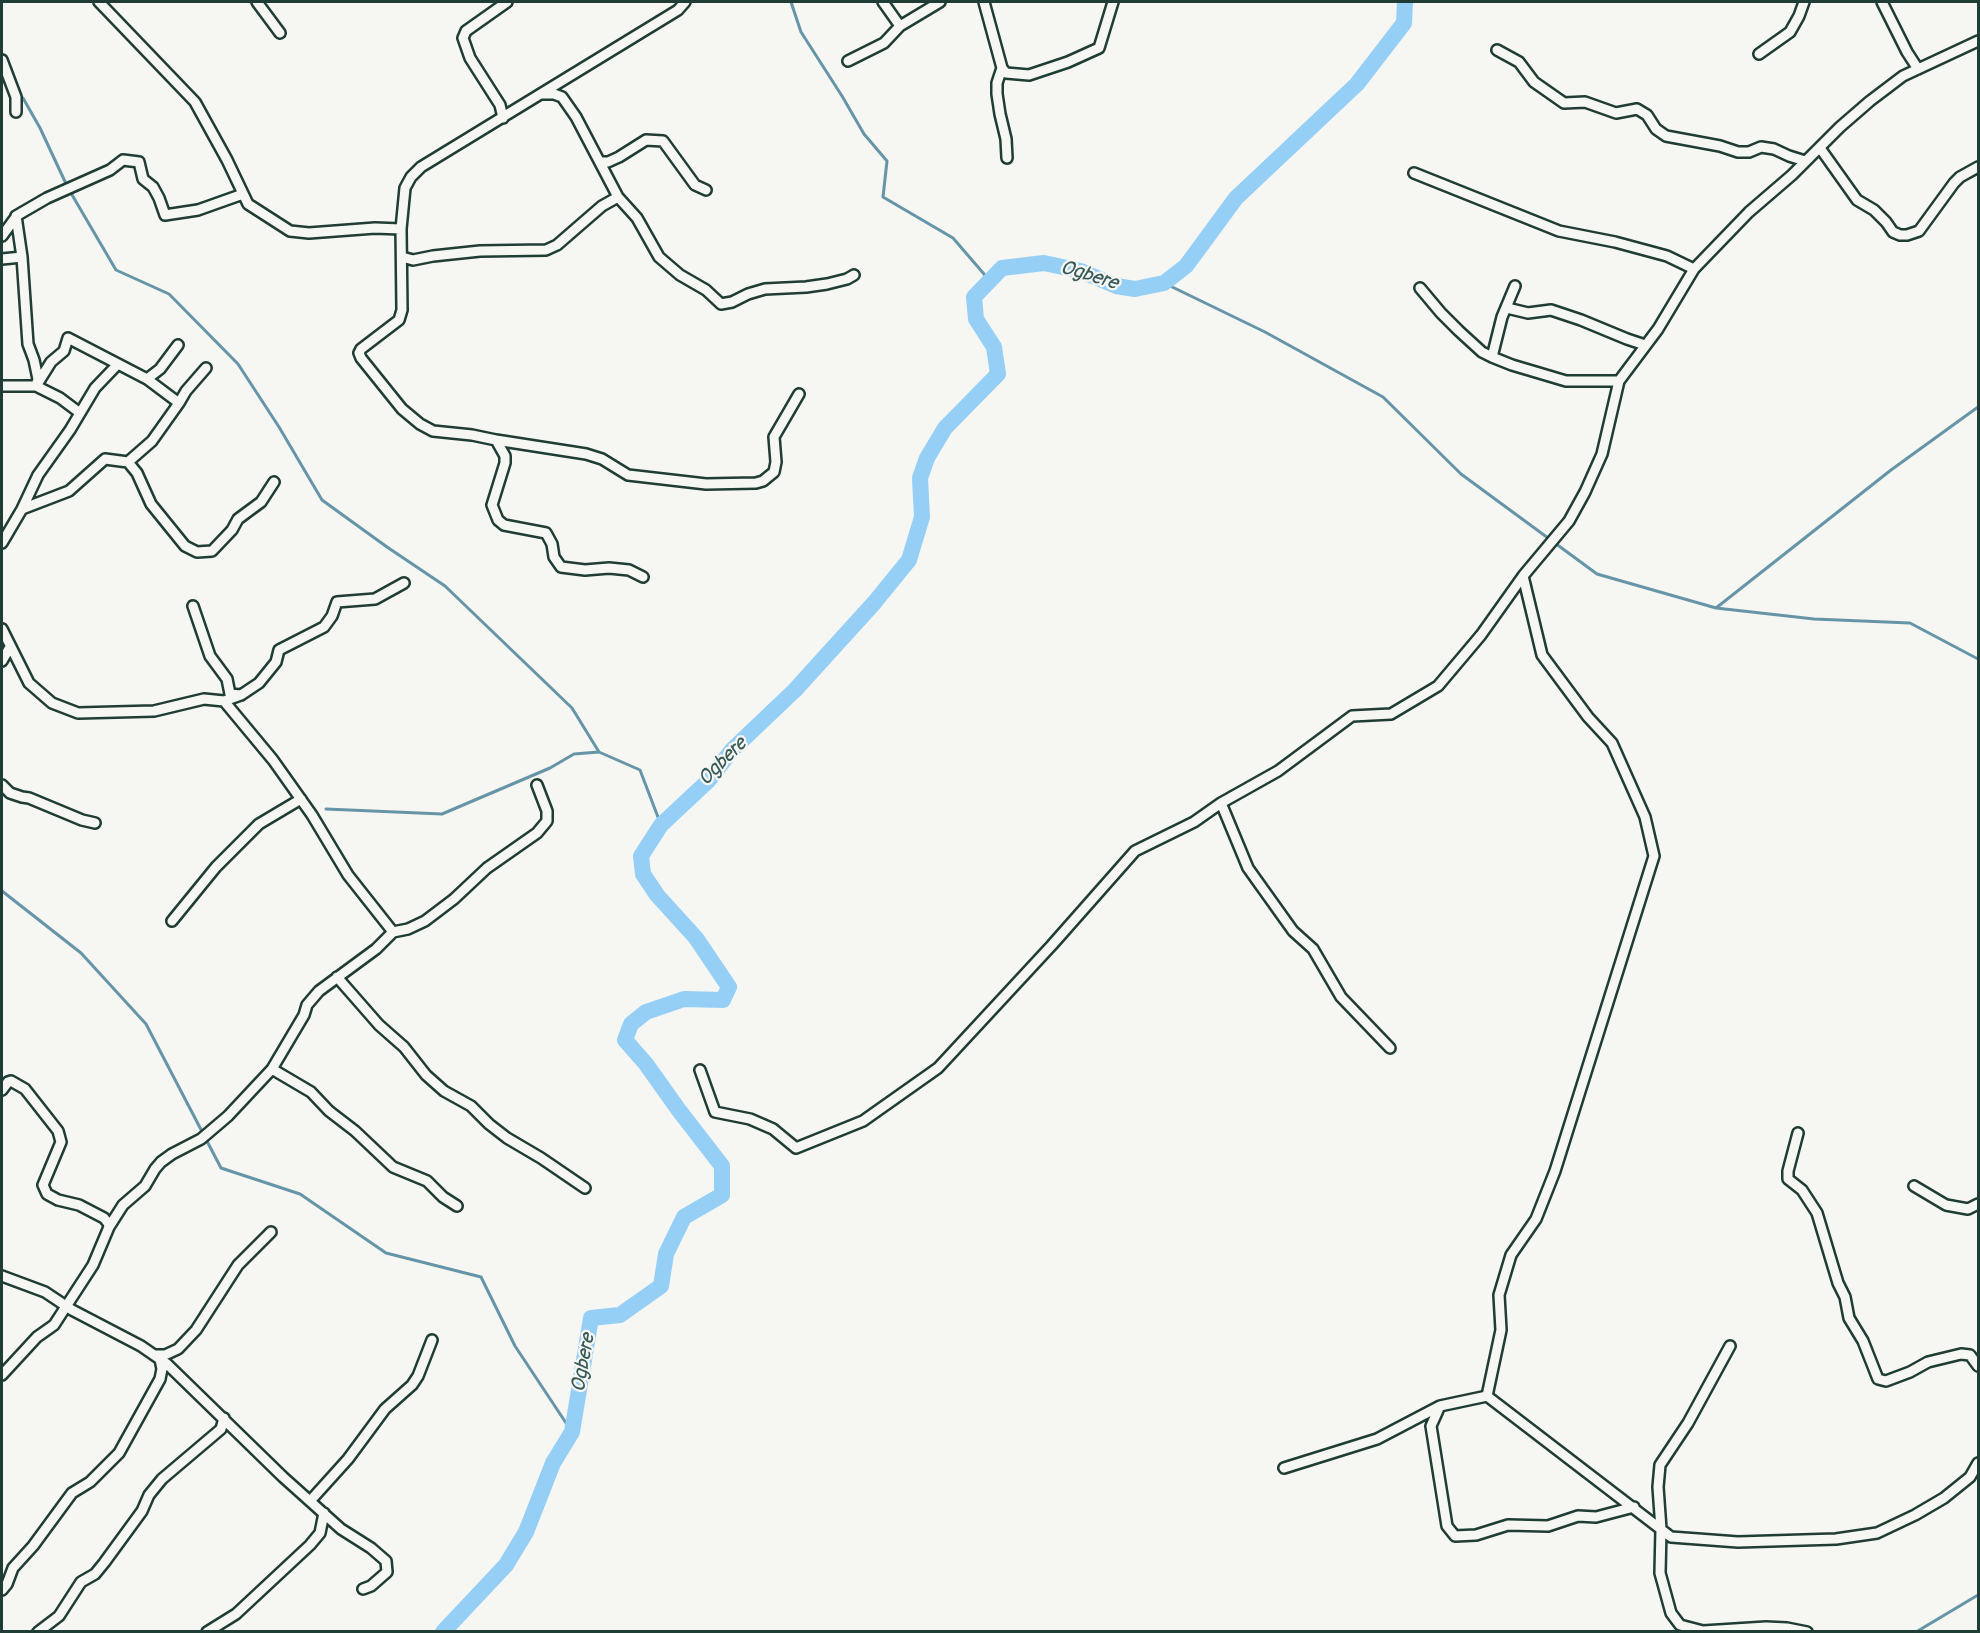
<!DOCTYPE html>
<style>
body{margin:0}
#map{position:relative;width:1980px;height:1633px;overflow:hidden;background:#f6f6f2;font-family:Pangolin,sans-serif}
canvas{display:block}
.frame{position:absolute;inset:0;border:3px solid #1f3d34;pointer-events:none}
</style>
<div id="map">
<canvas width="1980" height="1633"></canvas>
<div class="frame"></div>
</div>
<script>
const context = document.querySelector('canvas').getContext('2d');
context.lineJoin = 'round';
function poly(rows) {
  const path = new Path2D();
  for (const r of rows) {
    path.moveTo(r[0], r[1]);
    for (let i = 2; i < r.length; i += 2) path.lineTo(r[i], r[i + 1]);
  }
  return path;
}
function stroke(path, color, width, dash) {
  context.strokeStyle = color;
  context.lineWidth = width;
  context.lineCap = dash ? 'butt' : 'round';
  context.setLineDash(dash || []);
  context.stroke(path);
}
function label(font, color, halo, rows, align = 'center') {
  context.font = font + ' Pangolin,sans-serif';
  context.lineWidth = 4.5;
  context.setLineDash([]);
  context.textBaseline = 'middle';
  context.strokeStyle = halo;
  context.fillStyle = color;
  for (const [text, x, y, turn = 0] of rows) {
    context.save();
    context.translate(x, y);
    context.rotate((+turn || 0) * Math.PI / 180);
    context.textAlign = isNaN(turn) ? turn : align;
    if (halo) context.strokeText(text, 0, 0);
    context.fillText(text, 0, 0);
    context.restore();
  }
}
const stream = poly([
 [791,2,801,32,842,96,864,134,887,161,883,197,953,238,990,281],
 [23,98,40,128,68,188,116,270,169,294,238,364,279,427,322,500,387,547,445,586,572,708,599,752,640,770,661,825],
 [1164,283,1265,332,1383,397,1461,474,1597,574,1716,608,1814,619,1910,623,1978,659],
 [1716,608,1891,470,1978,407],
 [326,809,442,814,550,768,574,754,599,752],
 [2,891,81,953,146,1024,221,1168,300,1194,386,1253,481,1277,515,1346,572,1432],
 [1916,1632,1978,1595]
]);
const river = poly([
 [443,1632,506,1565,526,1532,553,1463,572,1432,591,1318,620,1315,661,1286,666,1254,684,1217,722,1195,722,1166,678,1109,646,1064,625,1040,631,1024,646,1012,684,999,723,1000,729,987,696,938,657,895,643,874,641,856,661,825,708,781,732,750,795,690,874,603,909,560,922,517,920,478,927,458,945,428,998,374,994,347,976,319,974,297,1002,268,1044,263,1081,271,1116,286,1135,289,1164,283,1186,266,1236,198,1357,84,1404,23,1405,2]
]);
const minor = poly([
 [99,2,195,102,227,160,248,204,290,231,309,233,375,228,401,229],
 [257,2,280,33],
 [883,2,900,26,940,2],
 [984,2,1002,68,1006,73,1029,75,1068,62,1099,48,1113,2],
 [1882,2,1907,52,1918,69],
 [1497,50,1519,62,1534,82,1564,103,1585,102,1616,113,1637,109,1647,115,1656,129,1666,136,1720,146,1738,152,1749,152,1761,147,1774,149,1789,156,1805,161],
 [1759,54,1790,32,1799,16,1804,2],
 [2,60,16,97,16,112],
 [848,61,884,43,900,26],
 [1002,68,997,83,997,94,1000,114,1006,139,1007,158],
 [543,94,554,94,562,97,576,117,618,197,637,218,659,257,680,275,706,290,721,304,732,302,748,294,765,289,806,287,827,284,847,279,854,275],
 [503,118,500,105,470,58,463,38,466,31,507,2],
 [1820,148,1857,200,1874,210,1886,222,1893,232,1900,235,1907,235,1919,231,1954,183,1960,177,1978,167],
 [600,162,608,162,619,157,646,140,663,141,695,185,706,190],
 [1414,173,1559,231,1615,242,1667,256,1694,269],
 [2,236,16,217],
 [22,257,28,344,34,360,38,379,36,386],
 [402,257,413,260,433,256,480,251,546,250,557,245,602,206,618,197],
 [2,259,22,257,16,216,47,198,110,170,123,160,139,162,143,179,153,187,159,198,165,215,198,210,243,194],
 [1420,288,1441,313,1459,331,1482,352,1492,357,1512,365,1566,381,1619,381],
 [1507,308,1528,313,1551,310,1581,320,1627,339,1645,345],
 [1492,357,1502,317,1515,286],
 [2,386,36,386,60,398,80,413],
 [36,386,51,362,64,351,68,338,147,379,160,369,178,345],
 [179,403,186,391,206,368],
 [496,440,586,454,602,459,628,475,706,484,756,483,763,481,774,472,776,462,774,437,799,394],
 [128,462,152,441,179,403,147,379],
 [22,509,69,491,105,459,128,462,137,473,151,504,185,546,197,552,212,551,232,530,238,519,261,502,274,482],
 [2,543,22,509,38,475,70,430,95,388,117,365],
 [643,577,629,570,609,568,585,570,561,567,554,557,552,544,546,533,504,525,498,520,492,505,505,463,505,456,496,440,472,435,433,431,420,424,402,409,361,358,359,353,361,349,399,320,402,310,401,229,405,188,411,177,421,167,678,10,685,2],
 [193,606,210,656,227,679,230,694,241,695],
 [2,629,29,683,52,703,78,713,154,711,204,699,224,701,273,760,312,815,348,875,393,932],
 [2,661,10,647],
 [224,701,241,695,259,683,276,662,279,650,324,627,332,616,337,602,375,599,404,583],
 [2,785,10,793,22,797,29,798,82,820,95,823],
 [1221,803,1248,868,1293,931,1313,949,1341,997,1390,1048],
 [172,921,216,867,259,824,301,799],
 [337,977,379,1025,404,1047,426,1075,444,1091,471,1106,489,1124,507,1138,541,1158,585,1188],
 [272,1069,311,1092,329,1111,355,1131,393,1167,427,1181,443,1197,457,1206],
 [700,1070,715,1112,750,1119,773,1129,796,1148,863,1121,938,1068,1052,945,1135,851,1194,822,1221,803,1278,771,1352,716,1391,714,1438,686,1481,635,1523,576,1569,521,1585,492,1602,454,1619,381,1658,329,1694,269,1749,212,1792,175,1840,127,1870,101,1903,76,1978,41],
 [2,1090,8,1082,11,1081,25,1089,58,1131,61,1142,43,1185,47,1194,58,1200,79,1205,104,1218,108,1223,109,1227,93,1265,54,1325,37,1337,2,1375],
 [1798,1133,1788,1171,1788,1179,1802,1190,1817,1213,1838,1283,1845,1297,1849,1318,1863,1341,1878,1379,1886,1381,1910,1372,1928,1362,1961,1354,1970,1355,1978,1366],
 [1914,1186,1946,1205,1968,1209,1978,1204],
 [109,1227,123,1205,145,1186,155,1169,161,1162,172,1154,201,1139,228,1116,272,1069,304,1015,307,1005,319,991,376,949,393,932,408,929,425,921,454,899,487,868,537,833,547,821,547,811,537,785],
 [2,1276,45,1292,72,1310,141,1346,167,1364,283,1477,341,1529,371,1548,386,1561,387,1572,371,1586,363,1589],
 [1730,1346,1688,1423,1660,1465,1658,1487,1661,1529,1660,1573,1671,1613,1680,1625,1703,1631,1766,1627,1787,1628,1807,1632],
 [154,1355,165,1355,178,1349,196,1330,238,1265,271,1232],
 [1487,1396,1501,1330,1499,1295,1511,1255,1536,1219,1555,1171,1654,856,1645,817,1612,743,1588,717,1542,655,1523,576],
 [1440,1406,1431,1426,1447,1526,1455,1536,1476,1535,1508,1525,1548,1526,1578,1516,1596,1517,1634,1507],
 [1284,1468,1377,1439,1440,1406,1487,1396,1671,1537,1738,1542,1836,1539,1877,1533,1915,1515,1944,1498,1970,1477,1978,1463],
 [311,1500,348,1459,385,1409,412,1385,418,1376,432,1340],
 [2,1590,7,1584,13,1568,33,1546,72,1493,90,1482,119,1453,160,1379,162,1369,160,1359],
 [38,1632,59,1616,81,1582,95,1574,104,1563,142,1511,149,1495,162,1479,221,1429,224,1418],
 [207,1632,236,1614,310,1545,320,1533,324,1513]
]);
const waterNames = [
 ["Ogbere",1089,276,17],
 ["Ogbere",723,762,-45],
 ["Ogbere",584,1363,-80]
];
stroke(stream, '#6695a8', 3);
stroke(river, '#96cff6', 16);
stroke(minor, '#1f3d34', 14);
stroke(minor, '#f6f6f2', 9);
label('italic 20px', '#375a5b', '#f6f6f2', waterNames);
</script>
